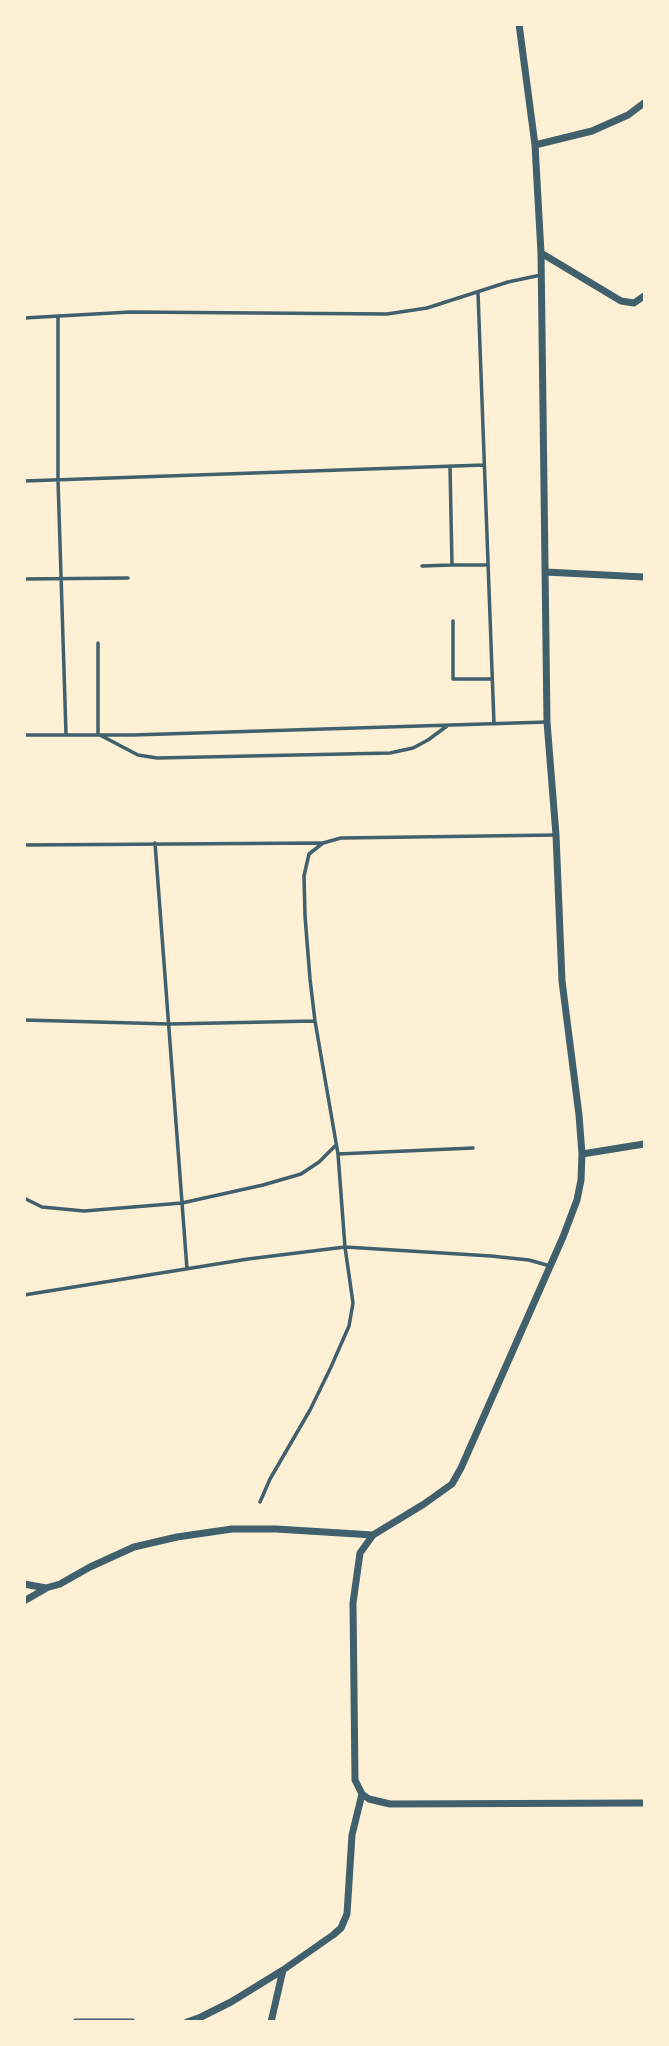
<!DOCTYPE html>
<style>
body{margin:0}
#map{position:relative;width:669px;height:2046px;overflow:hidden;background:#fdf0d5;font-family:Georgia,serif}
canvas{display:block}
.frame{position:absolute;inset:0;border:26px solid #fdf0d5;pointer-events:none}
</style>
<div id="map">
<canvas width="669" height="2046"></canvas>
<div class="frame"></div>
</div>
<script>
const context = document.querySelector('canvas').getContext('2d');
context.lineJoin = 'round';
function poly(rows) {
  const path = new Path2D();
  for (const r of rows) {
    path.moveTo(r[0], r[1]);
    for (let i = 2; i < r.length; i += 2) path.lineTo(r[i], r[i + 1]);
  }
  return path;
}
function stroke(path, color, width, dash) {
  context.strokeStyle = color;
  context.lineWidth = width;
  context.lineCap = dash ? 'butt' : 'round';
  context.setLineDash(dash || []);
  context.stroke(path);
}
const service = poly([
 [478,293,494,724],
 [58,316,58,480,66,734],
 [24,318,130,312,387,314,427,308,508,282,541,275],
 [450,466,452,565,488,565],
 [24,481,484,465],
 [422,566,452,565],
 [24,579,128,578],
 [453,621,453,679,492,679],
 [98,643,98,734,138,755,157,758,390,753,413,748,428,740,447,726],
 [24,735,133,735,547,722],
 [155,843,187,1269],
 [24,845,321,843],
 [24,1020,169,1024,315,1021],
 [338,1154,473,1148],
 [24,1198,42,1207,84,1211,182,1203,263,1185,301,1174,319,1162,335,1146],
 [24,1295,248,1259,345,1247,491,1256,529,1260,550,1266],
 [260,1502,270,1479,310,1410,331,1367,349,1326,353,1303,345,1247,338,1154,315,1021,310,979,305,916,304,876,309,854,323,843,341,838,556,835]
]);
const minor = poly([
 [519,24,535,145,541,253,547,722,556,835,562,981,579,1115,582,1154,581,1180,577,1200,563,1237,461,1468,452,1484,424,1504,373,1535,360,1553,353,1603,355,1780,362,1794,369,1799,390,1804,644,1803],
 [535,145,592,131,628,115,644,103],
 [541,253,621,301,634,303,644,296],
 [545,572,644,577],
 [582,1154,644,1144],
 [24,1584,46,1588,60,1584,90,1567,134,1547,177,1537,232,1529,276,1529,373,1535],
 [24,1601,45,1589],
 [76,2022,132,2022],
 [187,2022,201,2017,231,2002,283,1970,333,1935,341,1928,347,1914,352,1835,362,1794],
 [271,2022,283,1970]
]);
stroke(service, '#3f606c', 3.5);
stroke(minor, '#3f606c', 7);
</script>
